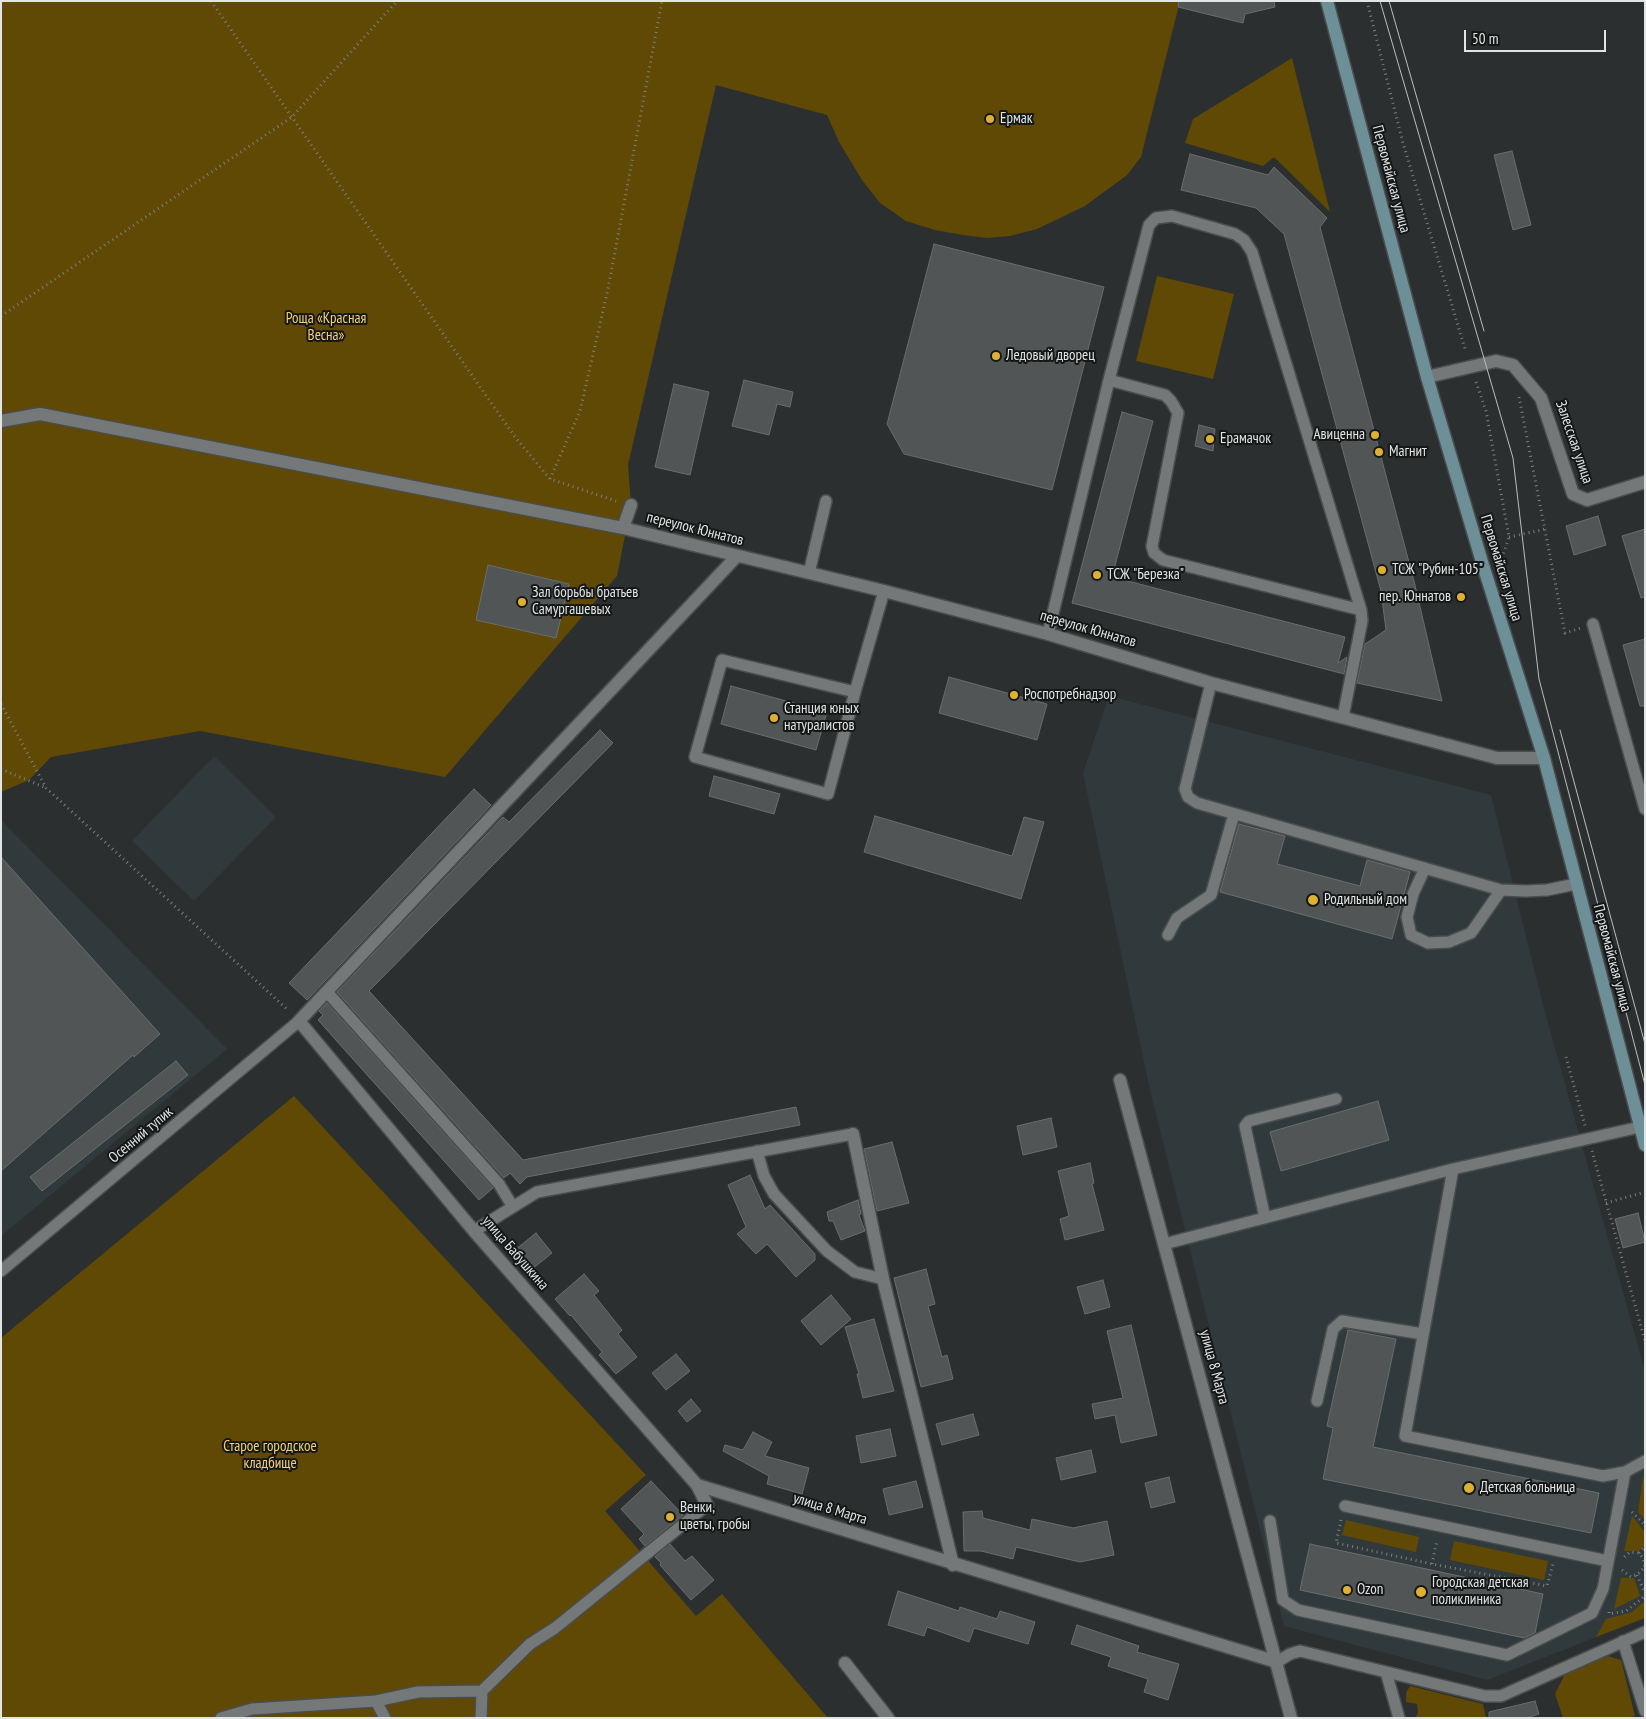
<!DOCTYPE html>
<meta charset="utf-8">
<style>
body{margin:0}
#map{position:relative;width:1646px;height:1719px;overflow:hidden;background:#2c2f30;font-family:"PT Sans Narrow",sans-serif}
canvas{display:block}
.frame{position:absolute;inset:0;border:2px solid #e2e5e5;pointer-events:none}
.scale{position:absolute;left:1464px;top:30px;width:142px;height:22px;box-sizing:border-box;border:2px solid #e2e5e5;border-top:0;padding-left:6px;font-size:15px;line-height:18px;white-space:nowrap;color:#e2e5e5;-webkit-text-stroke:4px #151717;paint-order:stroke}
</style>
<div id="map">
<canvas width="1646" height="1719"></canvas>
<div class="frame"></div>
<div class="scale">50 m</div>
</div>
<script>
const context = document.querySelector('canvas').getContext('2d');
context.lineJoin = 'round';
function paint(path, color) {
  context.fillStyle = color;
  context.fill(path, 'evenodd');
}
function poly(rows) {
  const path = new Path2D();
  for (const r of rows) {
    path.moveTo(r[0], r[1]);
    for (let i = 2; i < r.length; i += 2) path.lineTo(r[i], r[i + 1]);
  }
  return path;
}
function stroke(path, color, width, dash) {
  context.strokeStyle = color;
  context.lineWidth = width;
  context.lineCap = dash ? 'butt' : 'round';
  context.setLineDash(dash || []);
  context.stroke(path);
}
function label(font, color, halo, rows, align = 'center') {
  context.font = font + ' "PT Sans Narrow",sans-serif';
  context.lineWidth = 4;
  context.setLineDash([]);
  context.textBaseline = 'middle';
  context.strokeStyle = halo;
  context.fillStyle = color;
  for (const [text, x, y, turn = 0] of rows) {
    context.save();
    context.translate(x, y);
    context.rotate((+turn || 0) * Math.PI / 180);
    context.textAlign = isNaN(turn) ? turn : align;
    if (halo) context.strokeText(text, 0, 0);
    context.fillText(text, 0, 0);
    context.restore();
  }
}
const built = poly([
 [1109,696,1491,795,1543,1005,1645,1371,1645,1618,1487,1680,1284,1626,1150,1090,1083,773],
 [214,756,276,817,194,901,132,841],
 [1,820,227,1049,1,1236]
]);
const green = poly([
 [1,1,1180,1,1141,157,1127,175,1085,206,1037,229,1010,236,987,238,963,235,935,230,906,221,880,203,862,180,839,142,827,115,716,85,628,465,631,505,617,576,445,777,200,731,51,757,29,780,1,792],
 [1292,58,1330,212,1274,157,1263,166,1185,143,1193,119],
 [1157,276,1234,294,1213,379,1136,361],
 [294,1096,646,1475,605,1511,696,1616,722,1594,828,1718,1,1718,1,1338],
 [1645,1477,1645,1520,1638,1512,1643,1478],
 [1632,1516,1645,1532,1645,1545,1639,1551,1624,1551],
 [1346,1520,1419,1537,1416,1552,1342,1535],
 [1454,1541,1548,1561,1544,1580,1450,1560],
 [1621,1578,1634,1578,1640,1596,1614,1609],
 [1645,1601,1645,1618,1596,1637,1606,1619,1632,1612],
 [1608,1656,1621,1660,1635,1716,1627,1718,1563,1718,1555,1694,1565,1674],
 [1410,1686,1483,1704,1486,1718,1415,1718,1418,1713,1417,1704,1406,1702,1406,1693]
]);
const building = poly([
 [1179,1,1274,1,1275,7,1245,14,1243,23,1178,7,1179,1],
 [1512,151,1531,225,1513,230,1494,155,1512,151],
 [1190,154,1268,175,1274,167,1327,218,1320,227,1414,581,1442,701,1357,683,1365,644,1386,630,1381,591,1284,234,1256,208,1181,190,1190,154],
 [934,244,1104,287,1052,490,904,454,887,424,934,244],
 [744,380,793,392,790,407,777,404,769,435,732,426,744,380],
 [674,384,709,392,690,475,655,467,674,384],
 [1122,412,1153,421,1112,577,1345,637,1338,663,1347,657,1344,674,1072,603,1122,412],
 [1199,425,1215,429,1213,451,1195,446,1199,425],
 [1598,516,1606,545,1574,555,1566,526,1598,516],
 [1645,529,1645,597,1641,598,1622,536,1645,529],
 [488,565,569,584,556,638,476,620,488,565],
 [1645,639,1645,706,1640,706,1623,645,1645,639],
 [949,677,1047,704,1037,740,939,713,949,677],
 [731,686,827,712,816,750,721,724,731,686],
 [600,730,613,743,369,991,523,1160,796,1107,800,1125,527,1177,520,1184,510,1173,504,1178,337,992,503,817,509,822,600,730],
 [714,776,780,794,774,814,709,796,714,776],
 [474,789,491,805,307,1000,289,983,474,789],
 [875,816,1012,856,1024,817,1044,822,1021,899,864,852,875,816],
 [1239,824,1285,836,1277,864,1360,886,1367,860,1410,872,1392,939,1220,892,1239,824],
 [1,857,160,1034,134,1057,133,1055,1,1171,1,857],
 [327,1003,493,1188,479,1200,318,1020,323,1015,319,1011,327,1003],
 [176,1061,188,1075,42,1191,30,1177,176,1061],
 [1378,1101,1389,1140,1281,1171,1270,1132,1378,1101],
 [1051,1118,1057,1147,1023,1155,1017,1126,1051,1118],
 [892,1142,909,1203,877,1211,864,1149,892,1142],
 [1090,1163,1094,1183,1092,1184,1104,1230,1065,1240,1060,1219,1069,1216,1058,1171,1090,1163],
 [750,1175,765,1209,770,1205,815,1254,815,1260,796,1277,767,1244,756,1254,737,1234,746,1227,728,1185,750,1175],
 [858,1200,861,1214,859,1215,865,1231,841,1240,833,1221,829,1221,827,1212,858,1200],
 [1638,1213,1645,1242,1623,1248,1615,1219,1638,1213],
 [536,1233,552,1253,526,1274,510,1254,536,1233],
 [926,1269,935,1304,928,1306,942,1357,947,1355,953,1379,921,1387,894,1278,926,1269],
 [584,1274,599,1291,594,1295,622,1330,618,1334,637,1357,616,1374,599,1355,602,1352,571,1315,570,1316,555,1299,584,1274],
 [1103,1280,1110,1307,1085,1314,1077,1287,1103,1280],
 [831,1295,851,1319,821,1345,801,1321,831,1295],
 [874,1319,894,1391,863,1398,857,1374,859,1374,845,1327,874,1319],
 [1131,1325,1157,1435,1121,1443,1115,1415,1095,1419,1092,1404,1123,1398,1107,1331,1131,1325],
 [1348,1330,1396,1339,1373,1447,1599,1493,1591,1533,1323,1479,1333,1428,1327,1426,1348,1330],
 [676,1354,690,1371,666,1390,652,1373,676,1354],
 [691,1399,701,1411,687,1422,678,1411,691,1399],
 [973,1414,979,1435,942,1445,936,1424,973,1414],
 [890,1429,896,1456,861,1463,856,1436,890,1429],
 [753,1432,772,1442,765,1456,809,1468,802,1494,767,1484,769,1476,723,1451,725,1445,743,1450,753,1432],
 [1091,1450,1096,1472,1061,1480,1056,1458,1091,1450],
 [1169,1477,1175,1502,1151,1508,1145,1483,1169,1477],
 [651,1481,683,1515,645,1546,639,1539,644,1534,621,1509,651,1481],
 [916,1481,923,1507,889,1515,883,1489,916,1481],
 [982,1511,983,1518,1030,1530,1032,1519,1073,1528,1107,1521,1114,1555,1080,1562,1016,1547,1013,1559,981,1551,964,1551,963,1512,982,1511],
 [670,1544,685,1561,692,1556,714,1580,691,1600,660,1565,661,1563,655,1557,670,1544],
 [1310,1544,1543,1594,1535,1633,1524,1638,1300,1590,1310,1544],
 [898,1591,959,1611,960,1607,997,1619,1000,1611,1035,1622,1028,1644,974,1628,969,1642,927,1627,924,1636,888,1625,898,1591],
 [1077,1625,1139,1646,1137,1652,1179,1664,1168,1700,1144,1692,1148,1679,1108,1666,1111,1657,1071,1644,1077,1625],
 [1535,1701,1539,1714,1526,1718,1489,1718,1489,1712,1535,1701]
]);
const path = poly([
 [211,1,515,437,550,479,616,501],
 [1367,1,1403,143,1466,352],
 [1,316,292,117,397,1],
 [1476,382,1486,411,1509,537,1503,555,1495,558],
 [1519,397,1565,633,1581,628],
 [550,479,580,411,608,289,662,1],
 [1509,537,1546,529],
 [1442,574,1468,566],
 [1,704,46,788,288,1010],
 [1,769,46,788],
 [1566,1057,1585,1126],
 [1592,1151,1645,1341],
 [1606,1203,1645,1192],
 [1632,1512,1645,1525],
 [1341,1520,1336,1543,1432,1564,1547,1586,1553,1564],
 [1639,1553,1645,1547],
 [1432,1564,1437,1540],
 [1622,1570,1631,1577,1637,1575,1645,1567,1643,1559,1639,1553,1630,1552,1624,1557],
 [1637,1575,1645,1593],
 [1609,1612,1609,1614,1626,1611,1645,1596]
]);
const lane = poly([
 [1109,380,1165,395,1171,401,1178,413,1152,546,1154,553,1163,560,1361,610],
 [809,573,826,501],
 [1593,624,1645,809],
 [1048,634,1109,380,1149,225,1156,218,1172,216,1235,234,1244,240,1252,252,1361,610,1362,621,1343,717],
 [1211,683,1185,789,1188,797,1197,803,1501,890,1526,891,1547,890,1576,884],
 [855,692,722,660,695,757,828,794,855,692,884,591],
 [1425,868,1413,894,1407,917,1411,935,1428,943,1449,942,1471,933,1501,890],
 [1168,935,1177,918,1211,895,1234,814],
 [327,992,499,1184,513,1207],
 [1640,1127,1453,1169,1405,1436,1603,1476,1625,1472,1645,1461],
 [757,1151,764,1176,774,1194,827,1251,855,1272,883,1279],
 [1265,1218,1245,1126,1249,1121,1336,1099],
 [474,1231,537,1192,853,1134],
 [1164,1244,1453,1169],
 [1,1271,299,1021],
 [1317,1401,1333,1329,1342,1321,1423,1334],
 [1345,1506,1608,1561],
 [1270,1521,1283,1600,1298,1610,1507,1655,1592,1613,1603,1589,1625,1472],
 [1623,1641,1645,1711],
 [1277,1662,1290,1654,1300,1651,1485,1696,1501,1696,1645,1632],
 [1386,1672,1399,1718],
 [221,1718,252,1709,376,1701],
 [385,1718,376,1701,418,1692,482,1691],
 [481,1718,482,1691,530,1644,555,1628,707,1505]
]);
const street = poly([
 [1427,377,1496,361,1513,365,1541,398,1573,494,1587,500,1645,482],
 [1,421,40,414,623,528,884,591,1048,634,1211,683,1497,758,1544,758],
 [623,528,631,505],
 [1120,1080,1291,1718],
 [853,1134,883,1279,953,1565],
 [697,1485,1277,1662],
 [707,1505,697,1485,474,1231,299,1021,737,556],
 [845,1663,888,1718]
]);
const secondary = poly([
 [1327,1,1427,377,1482,562,1544,758,1645,1145]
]);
const tram = poly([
 [1380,1,1513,458,1539,679,1645,1085],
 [1389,1,1484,331],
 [1560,730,1645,1044]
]);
const markers = [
 [990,119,5,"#deb133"],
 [996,356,5,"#deb133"],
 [1375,435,5,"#deb133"],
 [1210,439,5,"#deb133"],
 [1379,452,5,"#deb133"],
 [1382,570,5,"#deb133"],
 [1097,575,5,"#deb133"],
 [1461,597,5,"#deb133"],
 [522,602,5,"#deb133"],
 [1014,695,5,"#deb133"],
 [774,718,5,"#deb133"],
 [1313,900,6,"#deb133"],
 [1469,1488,6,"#deb133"],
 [670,1517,5,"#deb133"],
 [1347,1590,5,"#deb133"],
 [1421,1592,6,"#deb133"]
];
const poiNames = [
 ["Ермак",1000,119],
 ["Ледовый дворец",1006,356],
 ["Авиценна",1365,435,"right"],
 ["Ерамачок",1220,439],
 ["Магнит",1389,452],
 ["ТСЖ \"Рубин-105\"",1392,570],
 ["ТСЖ \"Березка\"",1107,575],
 ["Зал борьбы братьев",532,593],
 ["Самургашевых",532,610],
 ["пер. Юннатов",1451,597,"right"],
 ["Роспотребнадзор",1024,695],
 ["Станция юных",784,709],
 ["натуралистов",784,726],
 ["Родильный дом",1324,900],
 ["Детская больница",1480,1488],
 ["Венки,",680,1508],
 ["цветы, гробы",680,1525],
 ["Городская детская",1432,1583],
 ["поликлиника",1432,1600],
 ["Ozon",1357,1590]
];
const streetNames = [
 ["Первомайская улица",1391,179,75],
 ["Залесская улица",1574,442,71],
 ["переулок Юннатов",695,529,14],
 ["Первомайская улица",1501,568,73],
 ["переулок Юннатов",1088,629,16],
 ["Первомайская улица",1612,958,75],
 ["Осенний тупик",141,1135,-40],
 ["улица Бабушкина",515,1253,49],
 ["улица 8 Марта",1214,1367,75],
 ["улица 8 Марта",830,1509,17]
];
const parkNames = [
 ["Роща «Красная",326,319],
 ["Весна»",326,336],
 ["Старое городское",270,1447],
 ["кладбище",270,1464]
];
paint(built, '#303a3c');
paint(green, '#5f4904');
paint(building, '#515556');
stroke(building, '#696d6e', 1);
stroke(lane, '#4a4d4d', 14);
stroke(street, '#4a4d4d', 15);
stroke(secondary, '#4a4d4d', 15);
stroke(path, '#7c7f7f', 3, [1, 4]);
stroke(lane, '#747879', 11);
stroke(street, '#747879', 12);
stroke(secondary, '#6d9098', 12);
stroke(tram, '#bbbebe', 1);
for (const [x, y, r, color] of markers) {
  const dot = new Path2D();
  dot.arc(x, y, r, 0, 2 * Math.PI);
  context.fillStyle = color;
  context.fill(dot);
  stroke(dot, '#151717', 2);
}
label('15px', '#e2e5e5', '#151717', poiNames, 'left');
label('15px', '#e2e5e5', '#151717', streetNames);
label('15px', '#f4d179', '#151717', parkNames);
</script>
